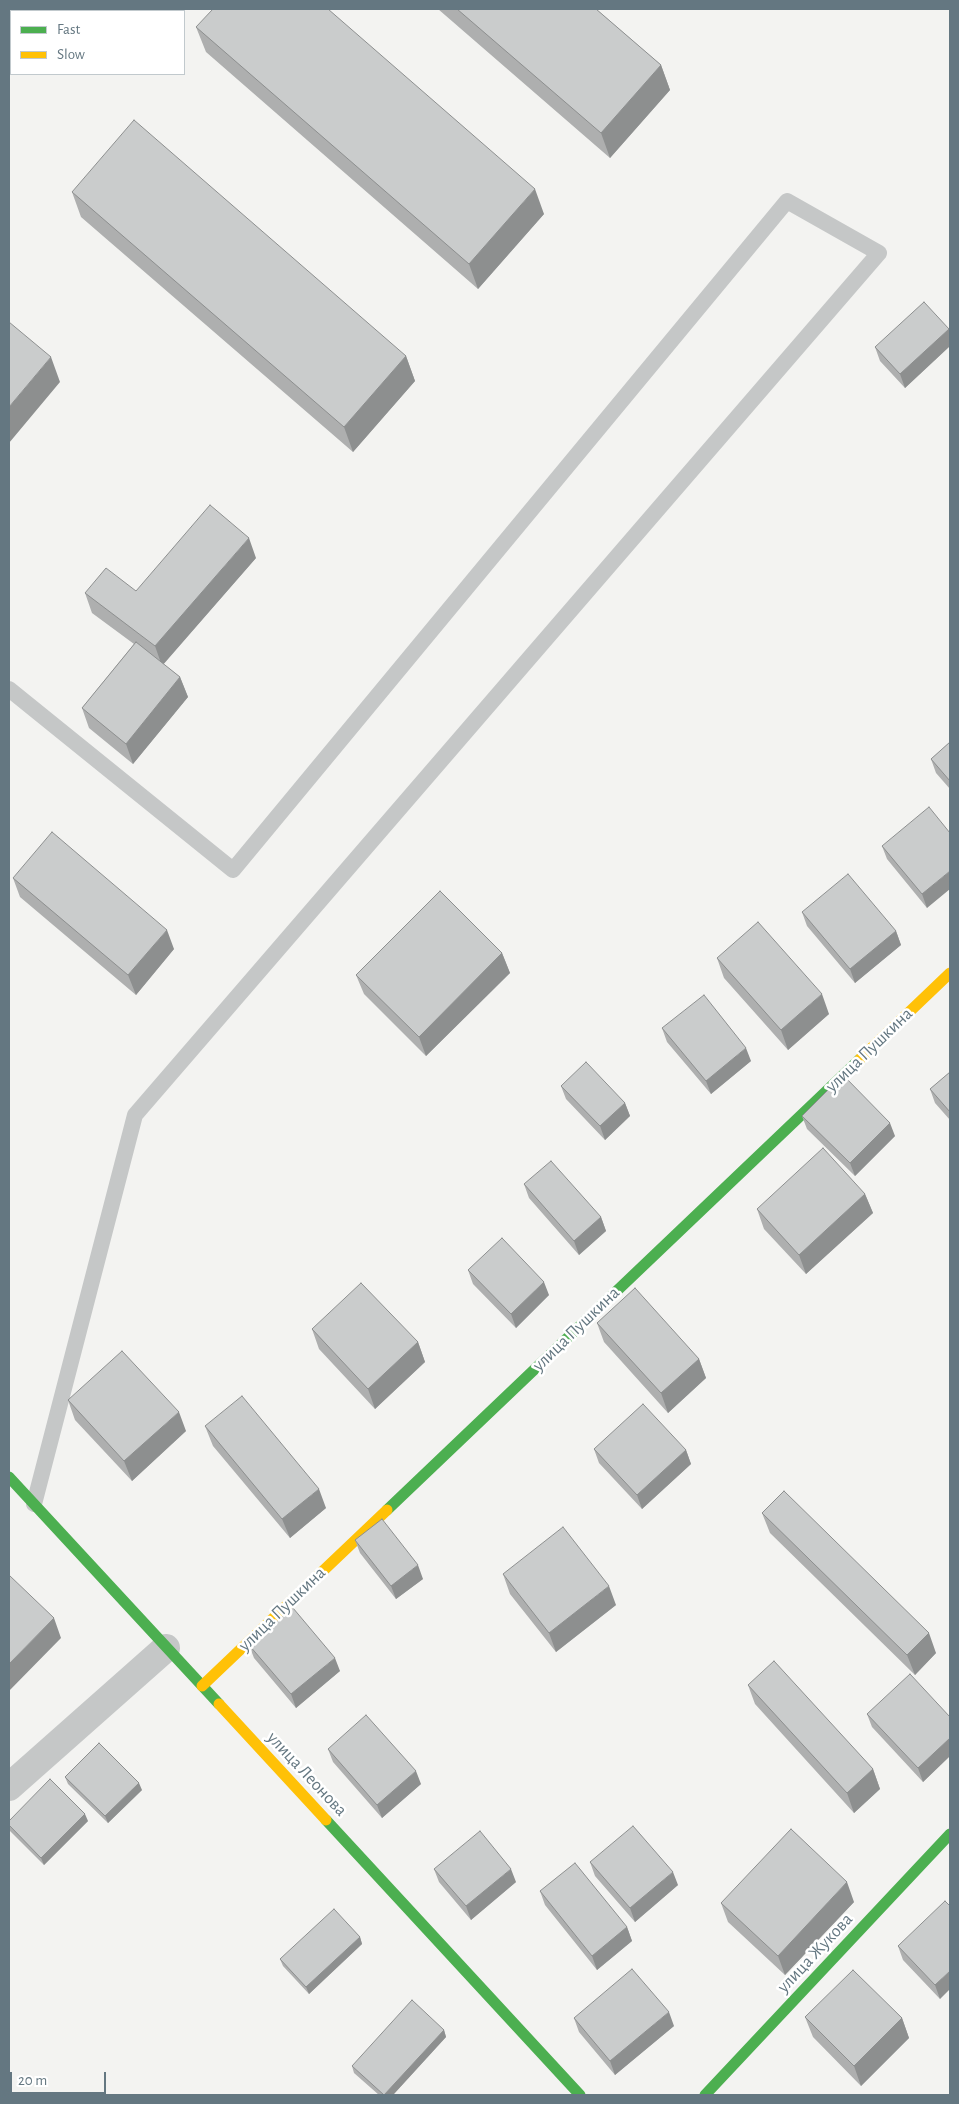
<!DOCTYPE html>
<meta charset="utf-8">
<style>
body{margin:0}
#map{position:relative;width:959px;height:2104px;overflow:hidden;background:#f3f3f1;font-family:"Alegreya Sans",sans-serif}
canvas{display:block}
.frame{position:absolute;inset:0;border:10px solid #647781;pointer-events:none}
.legend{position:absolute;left:10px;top:10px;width:175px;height:65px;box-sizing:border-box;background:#fff;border:1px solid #c1c9cd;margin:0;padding:6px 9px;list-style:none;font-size:15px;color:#647781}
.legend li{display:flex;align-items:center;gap:10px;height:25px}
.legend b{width:25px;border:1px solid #c1c9cd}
.scale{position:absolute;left:10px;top:2072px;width:96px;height:22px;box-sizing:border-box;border:2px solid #647781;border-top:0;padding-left:6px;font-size:15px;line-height:18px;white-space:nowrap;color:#647781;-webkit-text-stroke:4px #fff;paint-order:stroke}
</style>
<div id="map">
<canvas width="959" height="2104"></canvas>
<div class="frame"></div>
<ul class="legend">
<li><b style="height:6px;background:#4caf50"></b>Fast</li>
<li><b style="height:6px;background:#ffc107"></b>Slow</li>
</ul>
<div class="scale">20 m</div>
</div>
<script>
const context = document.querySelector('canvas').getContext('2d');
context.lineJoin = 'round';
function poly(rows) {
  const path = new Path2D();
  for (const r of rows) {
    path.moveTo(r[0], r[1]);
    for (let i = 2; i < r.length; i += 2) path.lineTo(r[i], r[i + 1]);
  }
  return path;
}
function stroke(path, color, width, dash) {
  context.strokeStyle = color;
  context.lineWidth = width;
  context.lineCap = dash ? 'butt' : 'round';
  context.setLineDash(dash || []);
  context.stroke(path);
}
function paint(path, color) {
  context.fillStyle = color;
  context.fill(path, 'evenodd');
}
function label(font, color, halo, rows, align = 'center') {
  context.font = font + ' "Alegreya Sans",sans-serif';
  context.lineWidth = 5;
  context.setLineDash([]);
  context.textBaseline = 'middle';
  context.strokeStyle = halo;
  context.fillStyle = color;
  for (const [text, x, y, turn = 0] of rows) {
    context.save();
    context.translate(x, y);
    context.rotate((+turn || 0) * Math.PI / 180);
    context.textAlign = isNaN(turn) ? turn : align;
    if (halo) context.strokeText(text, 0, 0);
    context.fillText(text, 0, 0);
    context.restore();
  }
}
const lane = poly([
 [9,689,233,870,787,201,879,253,135,1115,34,1504]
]);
const street = poly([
 [9,1787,166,1648]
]);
const fast = poly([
 [9,1477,219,1704],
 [387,1510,860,1059],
 [326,1820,580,2095],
 [705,2095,950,1834]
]);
const slow = poly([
 [860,1059,950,973],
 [202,1686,387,1510],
 [219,1704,326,1820]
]);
const wall = poly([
 [438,9,596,9,661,65,670,90,610,158],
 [196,27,544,214,478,289,206,52],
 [72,192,406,356,415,381,353,452,81,217],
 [949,329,950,332,950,346,905,388,880,361,875,347],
 [256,558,163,664,180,677,188,697,133,764,89,728,82,708,134,644,92,613,85,593,136,591],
 [950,742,950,789,936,773,931,759],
 [950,833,927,908,887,859,882,846],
 [13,878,174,949,136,995,20,897],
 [802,912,896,931,901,945,855,983,807,926],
 [502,953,510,973,426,1056,364,994,356,975],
 [717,958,829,1014,788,1050,724,978],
 [662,1028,751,1061,711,1094,667,1042],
 [950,1072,950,1120,935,1103,930,1089],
 [561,1086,625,1103,630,1116,605,1140,566,1099],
 [802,1116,895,1136,855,1176,807,1129],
 [524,1184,601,1217,606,1231,579,1255,529,1198],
 [865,1194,873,1213,806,1274,764,1229,757,1209],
 [468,1270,549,1295,516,1328,473,1284],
 [597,1323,699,1359,706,1378,668,1413,604,1342],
 [312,1329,418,1342,425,1362,375,1409,319,1349],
 [68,1400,186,1431,132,1481,75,1420],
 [205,1426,326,1508,290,1538,213,1446],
 [594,1449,686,1450,691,1464,642,1509,599,1463],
 [762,1513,936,1653,915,1675,770,1533],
 [355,1540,423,1579,396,1599,360,1553],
 [503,1574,616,1605,556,1652,510,1594],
 [249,1645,340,1671,296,1708,254,1658],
 [748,1685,873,1769,880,1789,854,1813,755,1704],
 [867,1714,950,1717,950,1756,923,1782,872,1727],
 [328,1749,421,1784,382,1818,333,1762],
 [65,1777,142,1790,108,1823,68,1784],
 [88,1821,44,1865,9,1830,9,1825],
 [590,1862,678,1885,635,1922,595,1876],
 [434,1869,516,1882,471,1920,439,1882],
 [540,1891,627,1927,632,1941,597,1970,545,1905],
 [854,1902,785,1975,728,1922,721,1903],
 [950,1906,940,1999,903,1960,898,1946],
 [360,1937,362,1944,309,1994,283,1966,280,1959],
 [805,2017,902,2018,909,2038,861,2086,813,2037],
 [574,2018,674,2026,615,2075,579,2032],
 [444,2030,446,2037,393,2095,379,2095,354,2073,352,2066]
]);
const shadedWall = poly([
 [661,65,670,90,610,158,601,133],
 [535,189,544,214,478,289,469,264],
 [949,329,950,332,950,346,905,388,900,374],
 [406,356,415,381,353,452,344,427],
 [51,357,60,382,9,443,9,407],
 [249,538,256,558,162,666,155,646],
 [180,677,188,697,133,764,126,744],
 [950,871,950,889,927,908,922,894],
 [167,930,174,949,136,995,128,975],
 [896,931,901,945,855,983,850,969],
 [502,953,510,973,426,1056,419,1037],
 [822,994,829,1014,788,1050,781,1030],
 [746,1048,751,1061,711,1094,706,1081],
 [625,1103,630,1116,605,1140,600,1126],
 [890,1123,895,1136,855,1176,850,1163],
 [865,1194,873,1213,806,1274,799,1255],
 [601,1217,606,1231,579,1255,574,1241],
 [544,1282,549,1295,516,1328,511,1314],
 [418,1342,425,1362,375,1409,368,1389],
 [699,1359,706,1378,668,1413,661,1393],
 [179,1412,186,1431,132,1481,124,1461],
 [686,1450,691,1464,642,1509,637,1495],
 [319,1489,326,1508,290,1538,282,1519],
 [418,1565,423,1579,396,1599,391,1586],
 [609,1586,616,1605,556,1652,549,1633],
 [54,1618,61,1638,9,1691,9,1664],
 [929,1633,936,1653,915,1675,907,1655],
 [335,1658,340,1671,296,1708,291,1694],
 [950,1738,950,1756,923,1782,918,1768],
 [873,1769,880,1789,854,1813,847,1793],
 [416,1771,421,1784,382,1818,377,1805],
 [139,1783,142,1790,108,1823,105,1816],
 [85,1814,88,1821,44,1865,41,1858],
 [511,1869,516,1882,471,1920,466,1906],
 [673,1872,678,1885,635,1922,630,1908],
 [847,1882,854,1902,785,1975,778,1956],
 [627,1927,632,1941,597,1970,592,1956],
 [360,1937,362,1944,309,1994,306,1987],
 [950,1971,950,1989,940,1999,935,1985],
 [669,2012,674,2026,615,2075,610,2061],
 [902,2018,909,2038,861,2086,854,2066],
 [444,2030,446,2037,393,2095,384,2095]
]);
const building = poly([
 [213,9,328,9,535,189,469,264,196,27,213,9],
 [457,9,596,9,661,65,601,133,457,9],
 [134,120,406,356,344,427,72,192,134,120],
 [924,302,949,329,900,374,875,347,924,302],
 [9,322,51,357,9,407,9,322],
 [210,505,249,538,155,646,85,593,106,568,136,591,210,505],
 [136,642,180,677,126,744,82,708,136,642],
 [950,742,950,781,931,759,950,742],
 [929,807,950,833,950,871,922,894,882,846,929,807],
 [52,832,167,930,128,975,13,878,52,832],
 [848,874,896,931,850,969,802,912,848,874],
 [440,891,502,953,419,1037,356,975,440,891],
 [758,922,822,994,781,1030,717,958,758,922],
 [704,995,746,1048,706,1081,662,1028,704,995],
 [586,1062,625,1103,600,1126,561,1086,586,1062],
 [950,1072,950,1112,930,1089,950,1072],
 [843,1075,890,1123,850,1163,802,1116,843,1075],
 [823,1148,865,1194,799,1255,757,1209,823,1148],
 [551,1161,601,1217,574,1241,524,1184,551,1161],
 [502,1238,544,1282,511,1314,468,1270,502,1238],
 [361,1283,418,1342,368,1389,312,1329,361,1283],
 [635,1288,699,1359,661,1393,597,1323,635,1288],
 [122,1351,179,1412,124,1461,68,1400,122,1351],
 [242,1396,319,1489,282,1519,205,1426,242,1396],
 [643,1404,686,1450,637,1495,594,1449,643,1404],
 [784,1491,929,1633,907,1655,762,1513,784,1491],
 [382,1519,418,1565,391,1586,355,1540,382,1519],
 [563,1527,609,1586,549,1633,503,1574,563,1527],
 [9,1575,54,1618,9,1664,9,1575],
 [293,1608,335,1658,291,1694,249,1645,293,1608],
 [774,1661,873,1769,847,1793,748,1685,774,1661],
 [910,1674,950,1717,950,1738,918,1768,867,1714,910,1674],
 [366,1715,416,1771,377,1805,328,1749,366,1715],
 [99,1743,139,1783,105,1816,65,1777,99,1743],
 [50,1779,85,1814,41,1858,9,1825,9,1821,50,1779],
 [633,1826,673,1872,630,1908,590,1862,633,1826],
 [791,1829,847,1882,778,1956,721,1903,791,1829],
 [480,1831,511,1869,466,1906,434,1869,480,1831],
 [575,1863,627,1927,592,1956,540,1891,575,1863],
 [945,1901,950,1906,950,1971,935,1985,898,1946,945,1901],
 [334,1909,360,1937,306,1987,280,1959,334,1909],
 [632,1969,669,2012,610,2061,574,2018,632,1969],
 [853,1970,902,2018,854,2066,805,2017,853,1970],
 [412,2000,444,2030,384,2095,352,2066,412,2000]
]);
const streetNames = [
 ["улица Пушкина",869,1050,-44],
 ["улица Пушкина",576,1329,-44],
 ["улица Пушкина",282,1609,-44],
 ["улица Леонова",307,1774,47],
 ["улица Жукова",815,1953,-47]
];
stroke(lane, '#c5c7c7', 16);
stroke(street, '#c5c7c7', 28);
stroke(fast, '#4caf50', 11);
stroke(slow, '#ffc107', 11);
paint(wall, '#aeafaf');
paint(shadedWall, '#8d8f8f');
paint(building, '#cacccc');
stroke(building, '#8d8f8f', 1);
label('18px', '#647781', '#fff', streetNames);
</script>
